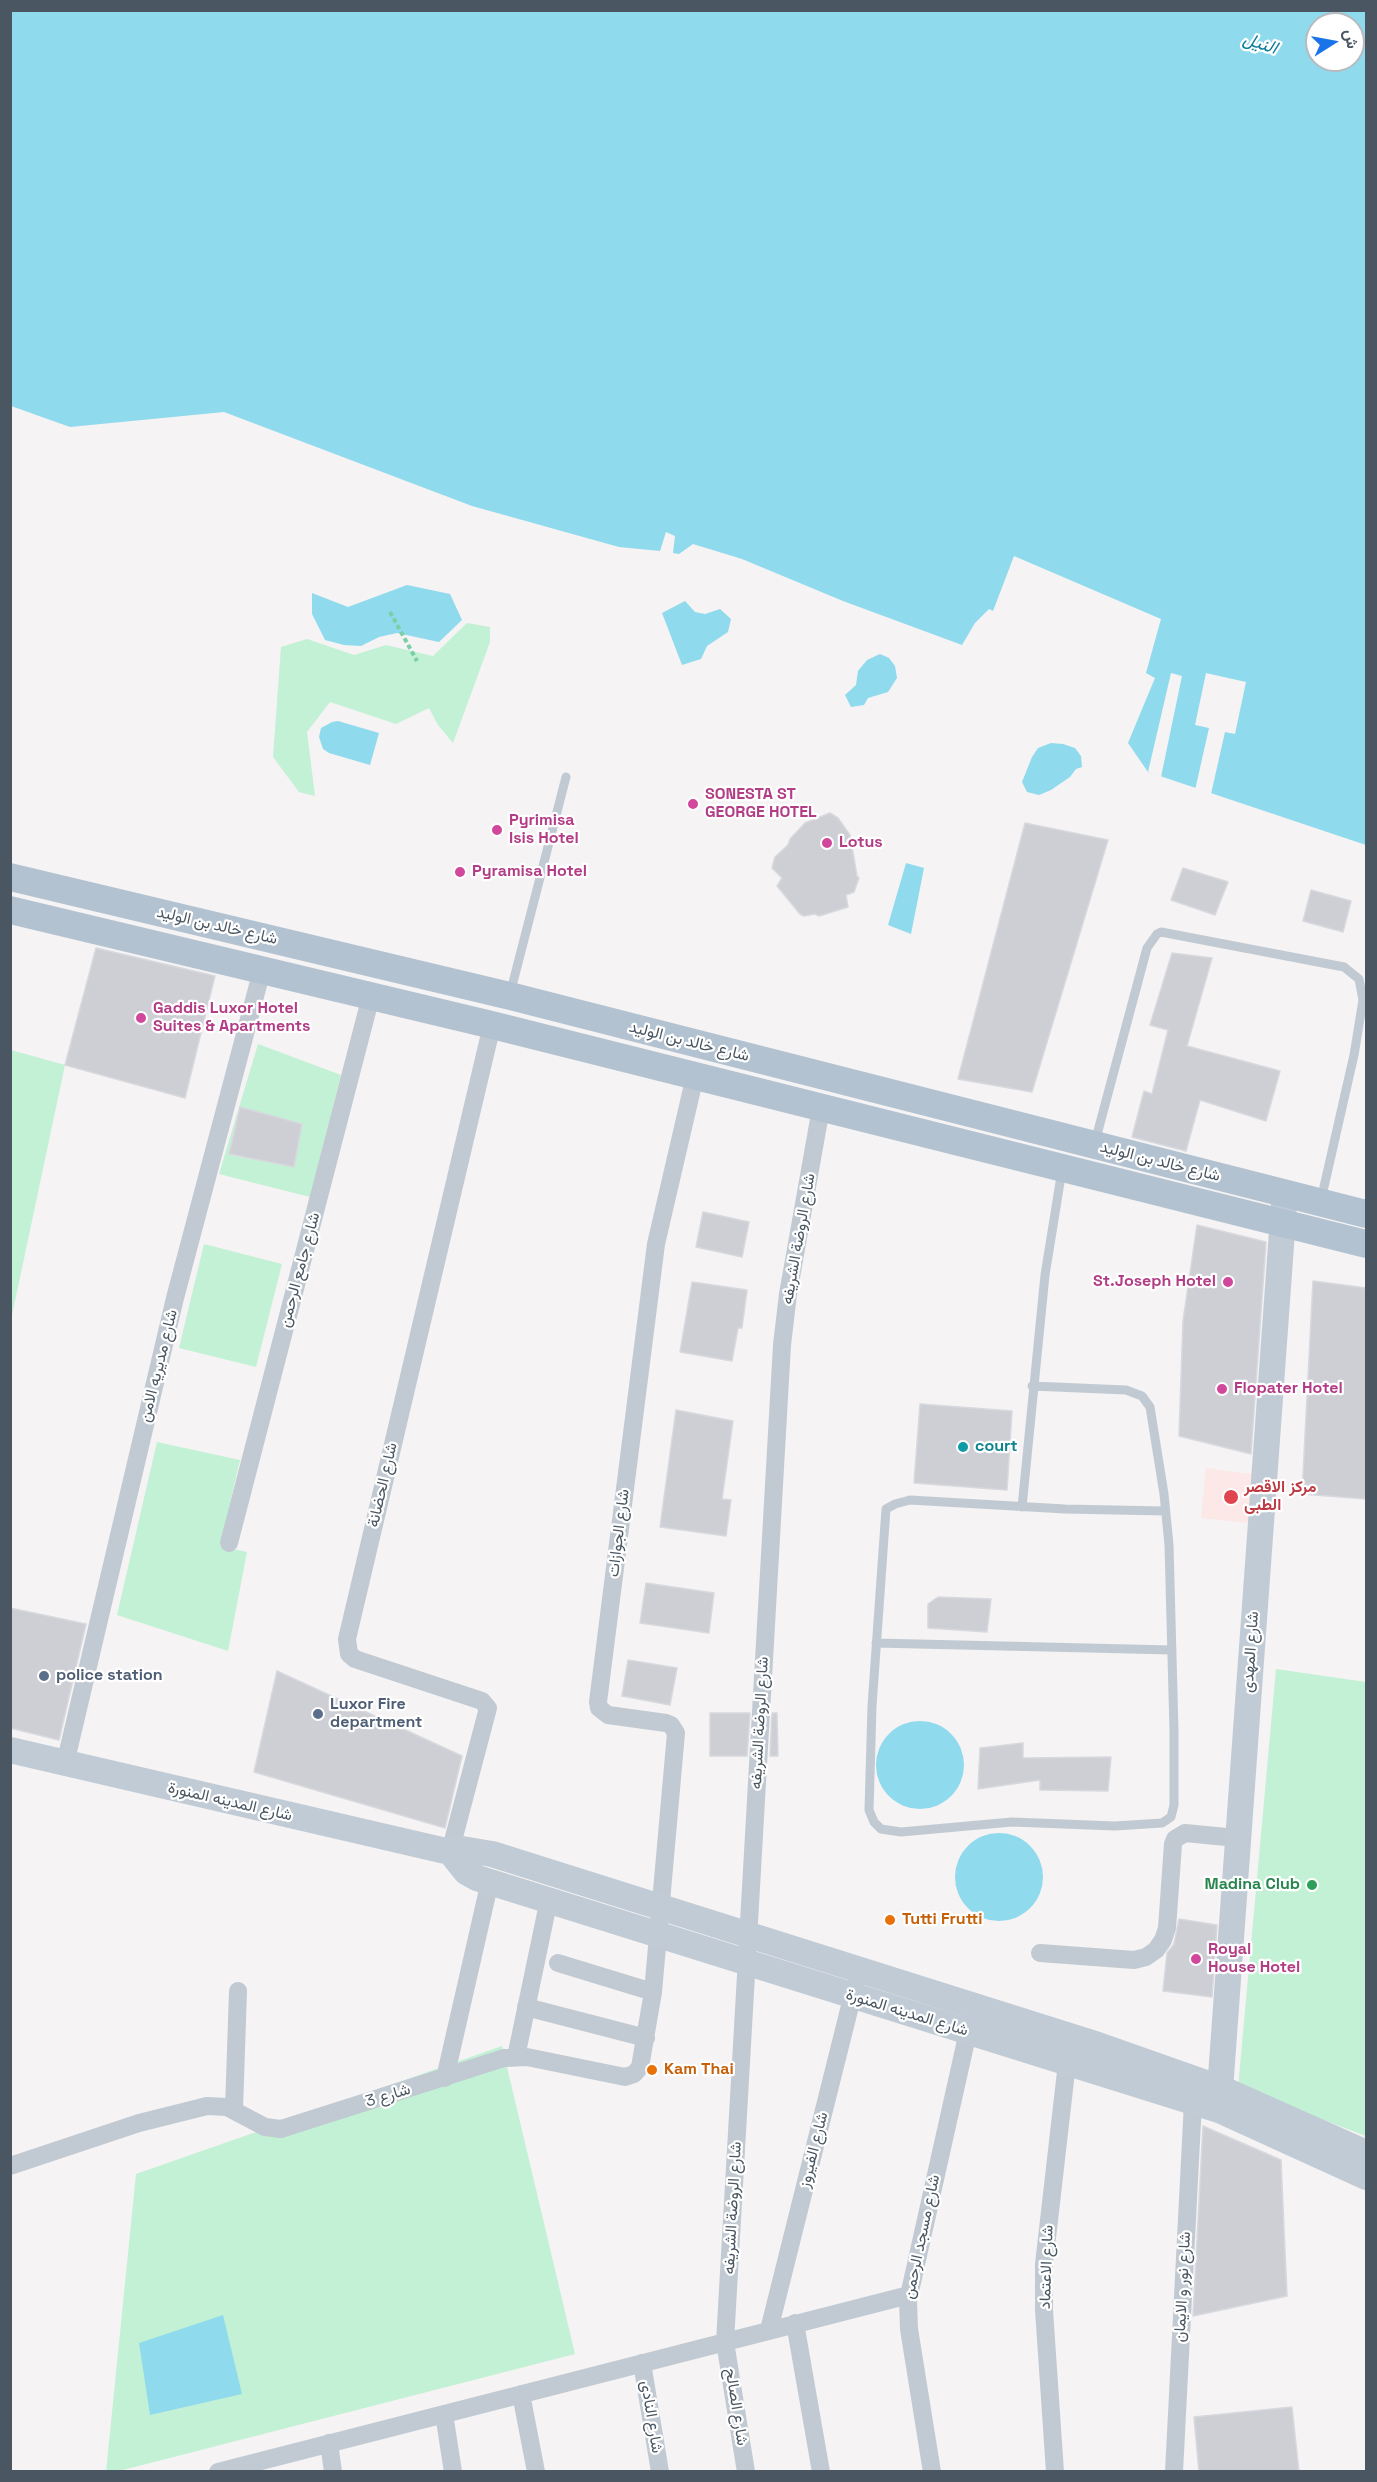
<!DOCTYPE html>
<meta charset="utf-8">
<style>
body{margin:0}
#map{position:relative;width:1377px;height:2482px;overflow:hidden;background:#f5f3f3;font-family:"Space Grotesk",Vazirmatn,sans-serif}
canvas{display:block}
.frame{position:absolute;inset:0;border:12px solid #4a5661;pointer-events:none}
.north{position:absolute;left:1305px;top:12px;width:60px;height:60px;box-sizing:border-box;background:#fff;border:2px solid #b7bbc0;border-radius:50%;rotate:79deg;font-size:16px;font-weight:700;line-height:24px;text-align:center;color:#4a5661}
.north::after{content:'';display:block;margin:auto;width:21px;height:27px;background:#1a73e8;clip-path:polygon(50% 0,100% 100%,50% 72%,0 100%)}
</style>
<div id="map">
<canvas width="1377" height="2482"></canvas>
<div class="frame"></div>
<div class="north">ش</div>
</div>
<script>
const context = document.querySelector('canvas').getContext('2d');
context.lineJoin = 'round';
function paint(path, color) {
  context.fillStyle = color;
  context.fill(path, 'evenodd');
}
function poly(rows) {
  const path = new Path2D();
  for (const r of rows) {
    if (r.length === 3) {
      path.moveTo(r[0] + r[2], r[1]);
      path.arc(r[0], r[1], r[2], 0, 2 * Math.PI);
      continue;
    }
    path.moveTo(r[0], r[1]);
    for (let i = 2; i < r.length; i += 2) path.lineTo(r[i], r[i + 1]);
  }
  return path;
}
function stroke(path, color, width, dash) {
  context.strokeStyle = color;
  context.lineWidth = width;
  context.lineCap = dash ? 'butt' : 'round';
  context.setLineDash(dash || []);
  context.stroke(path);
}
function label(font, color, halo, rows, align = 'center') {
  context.font = font + ' "Space Grotesk",Vazirmatn,sans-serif';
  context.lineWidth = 4.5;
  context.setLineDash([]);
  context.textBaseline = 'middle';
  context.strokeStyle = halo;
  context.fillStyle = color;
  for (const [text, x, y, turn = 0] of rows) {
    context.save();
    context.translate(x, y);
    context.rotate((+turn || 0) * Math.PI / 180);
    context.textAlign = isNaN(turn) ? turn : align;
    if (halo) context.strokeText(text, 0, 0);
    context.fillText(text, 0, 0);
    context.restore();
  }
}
const medical = poly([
 [1206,1468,1259,1475,1257,1524,1201,1518]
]);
const green = poly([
 [467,623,490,627,490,642,453,743,438,725,429,708,396,724,330,702,307,732,315,796,299,792,273,757,281,647,307,639,354,655,386,645,433,656],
 [258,1044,341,1075,310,1197,219,1174],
 [240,1107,302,1124,294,1167,230,1155],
 [11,1050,65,1065,11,1320,10,1050],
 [204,1244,282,1264,256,1367,179,1348],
 [157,1442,240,1460,220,1546,247,1552,228,1651,117,1615],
 [1276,1669,1366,1682,1366,2136,1238,2088],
 [502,2046,575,2354,119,2471,106,2472,136,2174]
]);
const water = poly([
 [11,11,1366,11,1366,845,1148,772,1128,743,1155,678,1146,673,1161,619,1014,556,993,611,989,609,975,623,962,645,843,601,742,559,693,544,679,554,673,553,675,536,666,532,660,551,619,547,472,506,224,412,70,427,11,406],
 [1317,24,1353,24,1353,60,1317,60],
 [407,585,450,594,462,620,439,642,397,633,379,637,361,646,344,645,325,640,312,614,312,593,348,607],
 [685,601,695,612,705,614,720,609,731,619,728,632,707,646,701,659,682,665,662,613],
 [880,654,889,658,895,666,897,678,888,692,868,698,864,705,851,707,845,695,856,685,858,671,867,660],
 [338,721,379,733,370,765,329,753,323,749,319,737,321,728,332,722],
 [1051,743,1063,744,1075,748,1081,756,1082,767,1076,769,1070,777,1051,790,1039,795,1027,792,1022,782,1032,757,1038,748],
 [906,863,924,868,911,934,888,925],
 [920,1765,44],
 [999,1877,44],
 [223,2315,242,2394,150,2415,139,2343]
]);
const pier = poly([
 [1171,673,1182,676,1161,777,1148,772],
 [1206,673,1246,682,1235,734,1225,732,1211,794,1195,790,1209,728,1195,725]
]);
const building = poly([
 [830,813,838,818,850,835,857,876,859,878,854,892,846,895,848,907,819,916,815,914,804,916,800,914,777,886,782,878,772,868,775,857,788,845,790,839,805,823,830,813],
 [1025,823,1108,840,1032,1092,958,1079,1025,823],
 [1183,868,1228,882,1215,915,1171,900,1183,868],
 [1311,890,1351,901,1343,932,1303,921,1311,890],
 [96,948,215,976,185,1098,65,1065,96,948],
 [1172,953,1212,958,1187,1046,1280,1071,1266,1121,1200,1100,1186,1151,1132,1137,1144,1091,1152,1094,1168,1030,1150,1025,1172,953],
 [240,1107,302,1124,294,1167,229,1154,240,1107],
 [703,1212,749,1222,742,1257,696,1247,703,1212],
 [1197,1225,1266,1242,1251,1454,1179,1436,1183,1321,1197,1225],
 [1313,1281,1366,1288,1366,1499,1302,1494,1313,1281],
 [692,1282,747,1290,742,1328,738,1328,732,1361,680,1352,692,1282],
 [920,1404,1012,1411,1007,1490,914,1483,920,1404],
 [676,1410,733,1421,722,1499,731,1500,726,1536,660,1527,676,1410],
 [646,1583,714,1593,709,1633,640,1623,646,1583],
 [938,1597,991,1599,987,1632,928,1628,928,1604,938,1597],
 [10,1608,86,1624,59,1740,10,1728,10,1608],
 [628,1660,677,1668,670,1705,622,1696,628,1660],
 [277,1671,462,1756,445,1828,254,1772,277,1671],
 [710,1713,750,1713,747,1756,710,1756,710,1713],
 [772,1713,777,1713,778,1756,770,1756,772,1713],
 [1023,1743,1023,1758,1111,1757,1108,1791,1040,1790,1040,1780,978,1789,980,1748,1023,1743],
 [1179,1919,1217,1925,1212,1997,1163,1991,1167,1953,1174,1944,1179,1919],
 [1203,2126,1281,2160,1287,2296,1193,2316,1203,2126],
 [1292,2407,1299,2472,1199,2472,1194,2417,1292,2407]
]);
const path = poly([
 [390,612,417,661]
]);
const lane = poly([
 [510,994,566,777],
 [1095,1142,1147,948,1157,934,1161,932,1344,967,1359,979,1363,1000,1354,1055,1321,1200],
 [1032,1386,1126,1390,1142,1396,1150,1407,1164,1494,1169,1545,1174,1731,1174,1805,1171,1817,1162,1823,1115,1826,1012,1822,901,1832,881,1829,874,1822,869,1810,872,1706,886,1509,895,1504,910,1500,1065,1509,1165,1511],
 [1022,1507,1045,1275,1062,1170],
 [876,1643,1172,1650]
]);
const street = poly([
 [229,1543,371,996],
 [65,1764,175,1298,262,970],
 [450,1852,488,1708,482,1701,355,1659,349,1654,347,1639,492,1025],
 [1040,1953,1134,1960,1146,1957,1156,1950,1163,1940,1167,1928,1173,1844,1175,1839,1185,1833,1237,1838],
 [558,1963,653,1992],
 [526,2007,646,2038],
 [516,2057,549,1899],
 [445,2078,490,1881],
 [234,2109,238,1991],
 [10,2166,139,2123,207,2106,227,2107,265,2127,281,2129,504,2058,527,2057,625,2077,634,2074,640,2067,653,1992,676,1733,671,1725,666,1723,608,1715,599,1708,598,1702,656,1244,695,1076],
 [795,2323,821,2472],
 [769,2330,855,1986],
 [642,2363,660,2472],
 [521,2394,536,2472],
 [444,2414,453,2472],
 [329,2443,333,2472],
 [218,2472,909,2295],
 [746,2472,725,2342,782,1345,788,1294,821,1108],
 [932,2472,909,2329,908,2300,974,2005],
 [1055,2472,1044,2310,1044,2264,1067,2063],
 [1174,2472,1193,2102]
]);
const secondary = poly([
 [10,1750,450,1852,462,1849,492,1854,1098,2045,1220,2088,1366,2153],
 [450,1852,466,1872,477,1878,1219,2110,1366,2177],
 [1219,2104,1284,1204]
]);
const primary = poly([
 [10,877,510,996,1366,1214],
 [10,910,492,1025,1366,1244]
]);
const markers = [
 [693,804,6,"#d1479c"],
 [497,830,6,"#d1479c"],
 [827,843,6,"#d1479c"],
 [460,872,6,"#d1479c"],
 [141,1018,6,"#d1479c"],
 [1228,1282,6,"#d1479c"],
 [1222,1389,6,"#d1479c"],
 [963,1447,6,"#0f9aa8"],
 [1231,1497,8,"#e0444e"],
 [44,1676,6,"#5c6f8a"],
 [318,1714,6,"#5c6f8a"],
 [1312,1885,6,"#2e9e5b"],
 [890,1920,6,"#e8710a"],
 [1196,1959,6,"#d1479c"],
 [652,2070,6,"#e8710a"]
];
const hotelNames = [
 ["SONESTA ST",705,795],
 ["GEORGE HOTEL",705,813],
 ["Pyrimisa",509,821],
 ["Isis Hotel",509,839],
 ["Lotus",839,843],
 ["Pyramisa Hotel",472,872],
 ["Gaddis Luxor Hotel",153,1009],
 ["Suites & Apartments",153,1027],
 ["St.Joseph Hotel",1216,1282,"right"],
 ["Flopater Hotel",1234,1389],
 ["Royal",1208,1950],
 ["House Hotel",1208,1968]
];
const streetNames = [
 ["شارع خالد بن الوليد",217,926,13],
 ["شارع خالد بن الوليد",689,1042,14],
 ["شارع خالد بن الوليد",1160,1162,14],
 ["شارع الروضة الشريفه",799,1239,-80],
 ["شارع جامع الرحمن",300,1270,-75],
 ["شارع مديريه الامن",159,1366,-76],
 ["شارع الحضانة",383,1485,-77],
 ["شارع الجوازات",619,1533,-83],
 ["شارع المهدى",1251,1652,-86],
 ["شارع الروضة الشريفه",760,1723,-87],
 ["شارع المدينه المنورة",230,1802,13],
 ["شارع المدينه المنورة",907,2013,17],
 ["شارع 3",388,2096,-17],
 ["شارع الفيروز",814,2150,-76],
 ["شارع الروضة الشريفه",733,2208,-87],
 ["شارع مسجد الرحمن",922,2237,-78],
 ["شارع الاعتماد",1047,2267,-88],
 ["شارع نور و الايمان",1183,2287,-87],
 ["شارع الصالح",736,2407,81],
 ["شارع النادى",651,2417,81]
];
const cultureNames = [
 ["court",975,1447]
];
const healthNames = [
 ["مركز الاقصر",1244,1488],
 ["الطبى",1244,1506]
];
const serviceNames = [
 ["police station",56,1676],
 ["Luxor Fire",330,1705],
 ["department",330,1723]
];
const leisureNames = [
 ["Madina Club",1300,1885]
];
const foodNames = [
 ["Tutti Frutti",902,1920],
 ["Kam Thai",664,2070]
];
const waterNames = [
 ["النيل",1260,44,18]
];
paint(medical, '#fce8e6');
paint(green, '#c3f1d5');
paint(water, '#90daee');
paint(pier, '#f5f3f3');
paint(building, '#cdcfd5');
stroke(building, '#d7d9de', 1.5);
stroke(path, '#7ad0a6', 4, [4.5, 3]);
stroke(lane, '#c1cad2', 9);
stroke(street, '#c1cad2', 18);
stroke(secondary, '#c1cbd6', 26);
stroke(primary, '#b3c2d1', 28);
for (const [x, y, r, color] of markers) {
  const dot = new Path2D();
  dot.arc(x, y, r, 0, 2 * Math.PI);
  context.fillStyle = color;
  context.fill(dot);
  stroke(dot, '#fff', 2);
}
label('bold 16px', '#b23c85', '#fff', hotelNames, 'left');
label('16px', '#4a5661', '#fff', streetNames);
label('bold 16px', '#0d838f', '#fff', cultureNames, 'left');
label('bold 16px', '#be3a42', '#fff', healthNames, 'left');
label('bold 16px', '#4e5e75', '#fff', serviceNames, 'left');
label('bold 16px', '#27864d', '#fff', leisureNames, 'right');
label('bold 16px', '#c56008', '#fff', foodNames, 'left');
label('italic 18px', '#0c7c9b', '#fff', waterNames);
</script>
